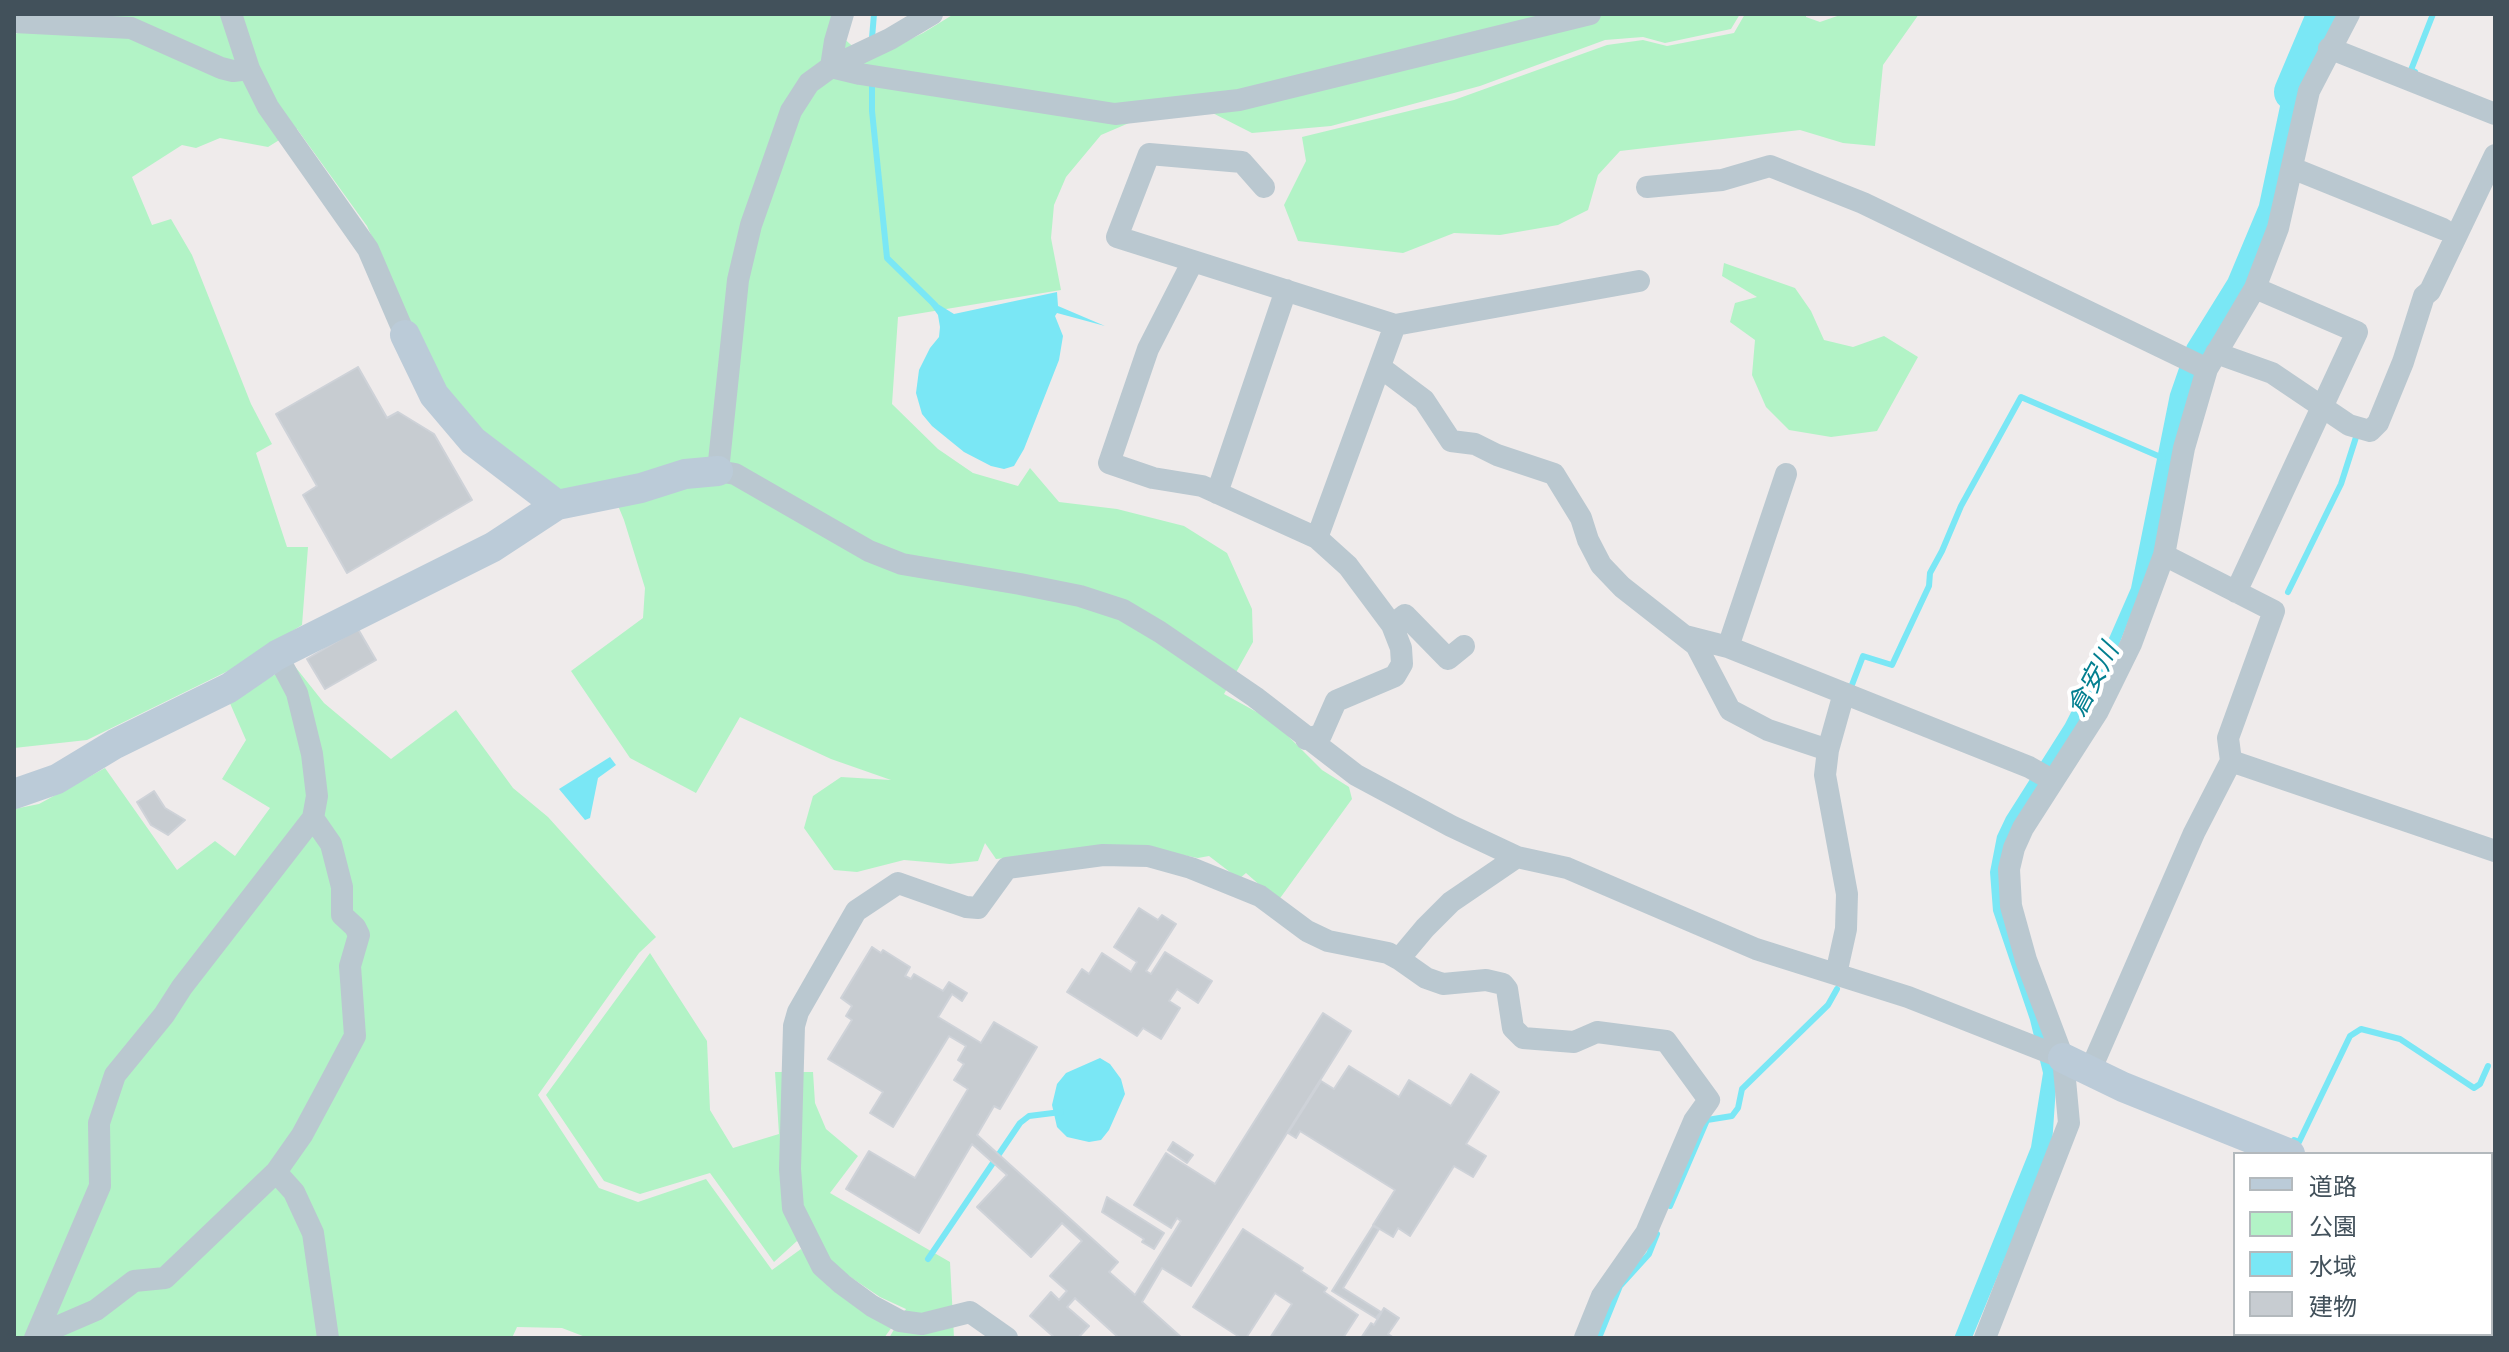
<!DOCTYPE html>
<meta charset="utf-8">
<style>
body{margin:0}
#map{position:relative;width:2509px;height:1352px;overflow:hidden;background:#efebeb;font-family:"PT Sans","Noto Sans JP",sans-serif}
canvas{display:block}
.frame{position:absolute;inset:0;border:16px solid #42515b;pointer-events:none}
.legend{position:absolute;left:2233px;top:1152px;width:260px;height:184px;box-sizing:border-box;background:#fff;border:2px solid #b3b9bd;margin:0;padding:10px 14px;list-style:none;font-size:24px;color:#42515b}
.legend li{display:flex;align-items:center;gap:16px;height:40px}
.legend b{width:40px;border:2px solid #b3b9bd}
</style>
<div id="map">
<canvas width="2509" height="1352"></canvas>
<div class="frame"></div>
<ul class="legend">
<li><b style="height:10px;background:#bbcbd8"></b>道路</li>
<li><b style="height:22px;background:#b2f3c6"></b>公園</li>
<li><b style="height:22px;background:#7ae7f5"></b>水域</li>
<li><b style="height:22px;background:#c7ccd1"></b>建物</li>
</ul>
</div>
<script>
const context = document.querySelector('canvas').getContext('2d');
context.lineJoin = 'round';
function paint(path, color) {
  context.fillStyle = color;
  context.fill(path, 'evenodd');
}
function poly(rows) {
  const path = new Path2D();
  for (const r of rows) {
    path.moveTo(r[0], r[1]);
    for (let i = 2; i < r.length; i += 2) path.lineTo(r[i], r[i + 1]);
  }
  return path;
}
function stroke(path, color, width, dash) {
  context.strokeStyle = color;
  context.lineWidth = width;
  context.lineCap = dash ? 'butt' : 'round';
  context.setLineDash(dash || []);
  context.stroke(path);
}
function label(font, color, halo, rows, align = 'center') {
  context.font = font + ' "PT Sans","Noto Sans JP",sans-serif';
  context.lineWidth = 8;
  context.setLineDash([]);
  context.textBaseline = 'middle';
  context.strokeStyle = halo;
  context.fillStyle = color;
  for (const [text, x, y, turn = 0] of rows) {
    context.save();
    context.translate(x, y);
    context.rotate((+turn || 0) * Math.PI / 180);
    context.textAlign = isNaN(turn) ? turn : align;
    if (halo) context.strokeText(text, 0, 0);
    context.fillText(text, 0, 0);
    context.restore();
  }
}
const green = poly([
 [49,14,834,14,831,27,868,60,923,33,954,14,1740,14,1731,29,1665,43,1643,37,1605,40,1480,86,1331,126,1252,133,1185,99,1101,135,1066,177,1054,205,1051,238,1061,290,898,317,892,404,938,449,973,473,1018,486,1030,468,1059,502,1117,509,1184,526,1227,553,1252,609,1253,642,1224,694,1273,721,1322,770,1349,787,1352,799,1278,901,1246,873,1239,879,1209,856,1198,858,1145,848,1118,847,996,859,985,843,978,861,950,864,904,860,857,872,834,870,804,828,813,796,841,777,891,780,831,759,740,717,696,793,630,758,571,671,643,618,645,588,624,520,609,484,559,494,457,413,411,324,367,226,297,129,268,147,220,138,196,148,182,145,132,177,152,225,171,219,192,255,251,404,272,444,256,453,287,547,308,547,302,625,230,670,87,740,14,748,14,35],
 [1745,14,1806,14,1806,17,1820,22,1843,14,1919,14,1883,65,1875,146,1843,143,1800,130,1620,151,1598,175,1588,210,1558,225,1500,235,1454,233,1403,253,1298,241,1284,205,1306,161,1302,137,1454,100,1607,45,1643,40,1667,46,1734,33],
 [1724,263,1795,288,1811,311,1824,340,1853,347,1884,336,1918,357,1877,431,1831,437,1789,430,1766,407,1752,375,1755,340,1730,322,1735,303,1757,297,1722,276],
 [293,664,324,703,391,759,456,710,513,788,548,817,656,937,639,953,538,1095,599,1188,638,1202,706,1179,772,1270,801,1249,829,1287,892,1327,884,1338,588,1338,562,1328,517,1327,512,1338,14,1338,14,809,39,804,105,768,177,870,215,841,235,856,270,808,222,779,246,740,229,701],
 [650,953,707,1041,710,1110,733,1148,779,1134,775,1072,813,1072,815,1103,826,1129,858,1156,830,1193,950,1262,954,1338,889,1338,906,1309,880,1297,797,1241,774,1262,710,1173,640,1194,604,1181,546,1095]
]);
const water = poly([
 [2303,43,2322,50,2273,226,2245,294,2203,356,2152,562,2101,690,2002,862,2057,1072,2052,1145,1972,1338,1954,1338,2031,1147,2043,1073,2030,1020,1993,911,1990,872,1997,836,2006,817,2065,724,2110,636,2131,588,2170,394,2187,345,2228,279,2259,205,2280,106],
 [1057,292,1058,306,1105,326,1057,313,1055,316,1063,336,1059,360,1024,449,1014,466,1004,469,991,466,964,452,932,426,922,414,916,393,919,370,930,348,939,337,940,327,938,315,930,304,933,301,954,314],
 [610,757,616,765,598,778,590,818,585,820,559,789],
 [1100,1058,1110,1064,1121,1079,1125,1094,1109,1130,1101,1140,1089,1142,1067,1137,1057,1127,1052,1105,1057,1084,1066,1073]
]);
const stream = poly([
 [872,38,874,14],
 [2415,72,2411,70,2433,14],
 [872,83,872,111,887,258,935,305],
 [2288,592,2341,484,2358,431],
 [1850,690,1863,656,1892,665,1929,586,1930,573,1942,551,1961,506,2021,397,2163,458],
 [2294,1140,2299,1142,2350,1036,2361,1029,2400,1039,2474,1088,2480,1084,2488,1066],
 [1670,1206,1707,1120,1732,1116,1738,1108,1742,1089,1828,1005,1837,989],
 [928,1259,1020,1123,1029,1116,1061,1112],
 [1599,1338,1620,1286,1649,1254,1657,1234]
]);
const river = poly([
 [2293,92,2326,14]
]);
const building = poly([
 [358,367,387,418,398,412,434,434,472,500,347,573,303,495,317,486,276,414,358,367],
 [358,629,376,660,325,689,307,659,358,629],
 [154,791,165,808,185,820,168,835,151,825,137,802,154,791],
 [1139,908,1158,920,1162,915,1176,924,1146,971,1151,974,1165,952,1212,981,1198,1003,1177,989,1169,1001,1180,1008,1161,1039,1143,1028,1137,1036,1067,992,1082,969,1089,974,1102,953,1131,972,1137,962,1114,947,1139,908],
 [872,947,881,953,883,950,910,967,905,976,911,979,914,974,943,991,949,982,967,993,962,1001,952,994,938,1017,981,1043,994,1022,1037,1047,1000,1109,994,1106,977,1135,1118,1262,1109,1272,1135,1295,1181,1221,1177,1218,1171,1228,1134,1205,1166,1153,1215,1184,1323,1013,1351,1031,1191,1286,1162,1268,1142,1302,1182,1338,1119,1338,1075,1298,1067,1307,1089,1326,1078,1338,1055,1338,1030,1316,1051,1292,1059,1300,1067,1291,1050,1276,1082,1241,1062,1223,1031,1257,977,1207,1007,1175,972,1144,919,1233,846,1189,869,1151,915,1178,968,1089,954,1080,964,1064,958,1060,966,1046,949,1036,893,1127,870,1113,883,1092,828,1059,852,1020,846,1016,852,1006,841,998,872,947],
 [1349,1066,1399,1097,1409,1080,1451,1106,1471,1074,1499,1092,1466,1144,1486,1156,1473,1177,1454,1166,1410,1236,1398,1228,1393,1237,1373,1225,1395,1190,1300,1131,1296,1138,1288,1133,1321,1081,1334,1089,1349,1066],
 [1173,1142,1193,1155,1187,1163,1168,1150,1173,1142],
 [1107,1197,1164,1233,1154,1249,1142,1242,1144,1239,1102,1212,1107,1197],
 [1373,1226,1379,1229,1343,1288,1381,1312,1376,1318,1332,1291,1373,1226],
 [1243,1229,1303,1268,1301,1271,1327,1288,1324,1292,1358,1315,1343,1338,1270,1338,1292,1304,1275,1293,1246,1338,1241,1338,1193,1307,1243,1229],
 [1384,1308,1399,1318,1388,1334,1394,1338,1361,1338,1371,1323,1374,1325,1384,1308]
]);
const street = poly([
 [231,14,249,69,268,107,368,249,405,335],
 [932,14,890,39,831,67,809,83,791,111,751,225,738,280,718,471,735,474,869,551,902,564,1020,584,1080,596,1123,610,1160,632,1255,697,1356,775,1451,826,1517,857,1567,868,1756,949,1908,997,2063,1058],
 [14,22,131,28,221,68,233,71,249,69],
 [2329,48,2495,114],
 [831,67,860,74,1115,114,1239,100,1590,14],
 [831,67,835,41,843,14],
 [2292,168,2443,229],
 [1647,187,1722,180,1770,166,1863,203,2207,369],
 [1193,261,1117,237,1149,154,1242,162,1264,187],
 [2216,353,2272,373,2349,425,2370,431,2378,423,2403,362,2424,296,2430,291,2495,155],
 [1380,367,1424,400,1451,441,1475,444,1497,455,1554,474,1581,518,1588,540,1601,565,1622,587,1696,645,1730,710,1768,730,1828,750],
 [1217,493,1286,290],
 [1317,538,1395,325],
 [2236,592,2357,332,2255,288],
 [1392,625,1405,615,1448,659,1464,646],
 [1685,636,1728,647,2029,767,2052,780],
 [1728,647,1786,474],
 [1306,739,1321,735,1336,701,1395,676,1402,664,1401,648,1392,625,1348,566,1317,538,1202,486,1153,478,1109,463,1148,349,1193,261,1395,325,1639,281],
 [2231,761,2495,851],
 [1399,959,1426,978,1443,984,1486,980,1503,984,1507,989,1513,1028,1523,1038,1574,1042,1597,1032,1666,1041,1709,1100,1694,1121,1646,1233,1602,1296,1585,1338],
 [1836,974,1846,929,1847,894,1825,775,1828,750,1844,693],
 [2090,1071,2194,833,2231,761,2228,738,2274,611,2164,555],
 [276,1172,294,1192,313,1233,328,1338],
 [2491,1321,2495,1314],
 [38,1335,96,1310,134,1281,165,1278,276,1172,302,1135,330,1083,355,1036,350,966,359,935,355,927,342,915,342,887,331,844,313,818],
 [35,1338,100,1186,99,1123,115,1075,164,1015,182,987,313,818,317,796,312,754,297,693,277,655],
 [1007,1338,970,1312,922,1324,900,1321,872,1306,842,1284,822,1266,793,1208,790,1169,794,1026,798,1012,856,911,898,883,966,907,978,908,1007,868,1103,855,1148,856,1191,868,1260,896,1307,931,1328,941,1388,953,1399,959,1425,928,1451,902,1517,857],
 [1985,1338,2069,1123,2063,1058,2026,960,2011,906,2009,869,2014,848,2023,828,2098,711,2131,644,2164,555,2184,448,2207,369,2255,288,2278,228,2309,91,2349,14],
 [2345,1338,2347,1334]
]);
const secondary = poly([
 [405,335,434,395,473,441,557,505],
 [14,794,57,779,115,744,229,688,277,655,493,547,557,505,641,488,685,474,718,471],
 [2063,1058,2123,1087,2290,1154],
 [2491,1232,2495,1234]
]);
const waterNames = [
 ["倉安川",2094,680,-62]
];
paint(green, '#b2f3c6');
paint(water, '#7ae7f5');
stroke(stream, '#7ae7f5', 6);
stroke(river, '#7ae7f5', 38);
paint(building, '#c7ccd1');
stroke(building, '#ced2d8', 2);
stroke(street, '#bac8d0', 22);
stroke(secondary, '#bbcbd8', 30);
label('italic 26px', '#037f90', '#fff', waterNames);
</script>
